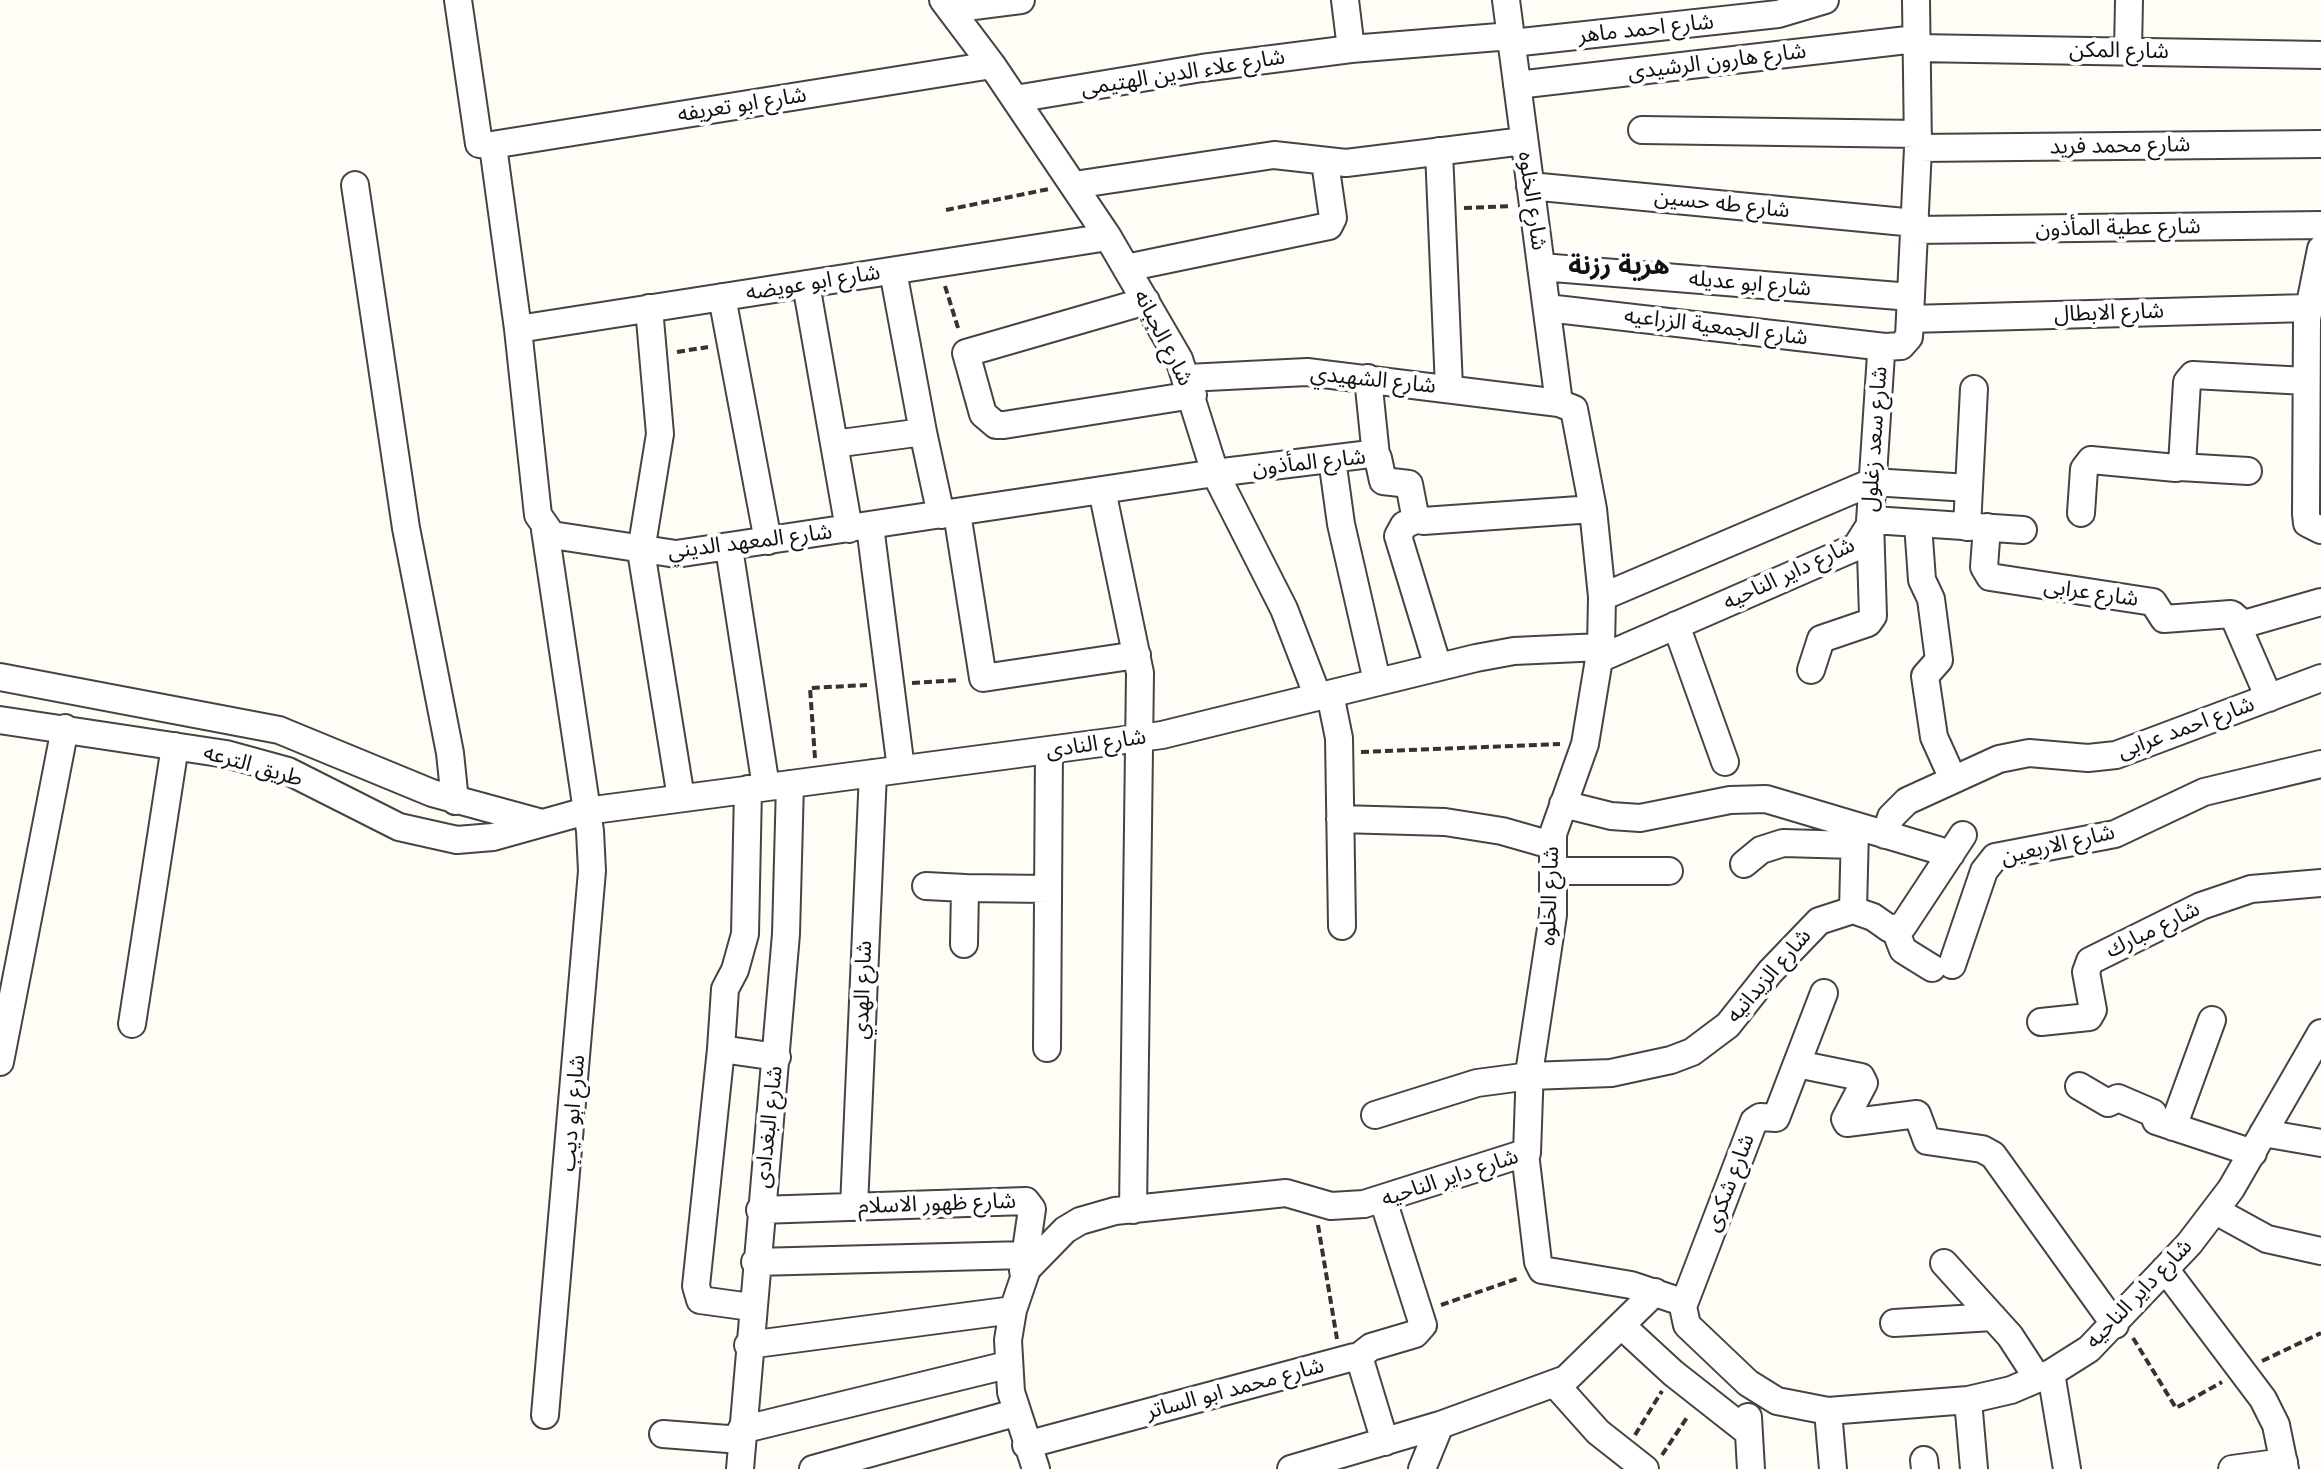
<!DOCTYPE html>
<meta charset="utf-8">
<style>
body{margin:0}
canvas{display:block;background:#fffdf5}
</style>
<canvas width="2321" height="1469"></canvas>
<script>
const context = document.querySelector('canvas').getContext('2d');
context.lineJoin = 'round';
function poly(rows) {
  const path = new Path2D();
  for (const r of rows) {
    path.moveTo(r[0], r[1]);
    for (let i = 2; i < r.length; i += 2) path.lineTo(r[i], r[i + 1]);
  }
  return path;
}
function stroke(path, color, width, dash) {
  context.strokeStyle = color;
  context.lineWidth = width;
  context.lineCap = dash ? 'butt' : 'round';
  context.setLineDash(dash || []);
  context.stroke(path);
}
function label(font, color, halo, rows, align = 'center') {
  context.font = font + ' Lora,"Noto Sans Arabic",serif';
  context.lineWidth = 8;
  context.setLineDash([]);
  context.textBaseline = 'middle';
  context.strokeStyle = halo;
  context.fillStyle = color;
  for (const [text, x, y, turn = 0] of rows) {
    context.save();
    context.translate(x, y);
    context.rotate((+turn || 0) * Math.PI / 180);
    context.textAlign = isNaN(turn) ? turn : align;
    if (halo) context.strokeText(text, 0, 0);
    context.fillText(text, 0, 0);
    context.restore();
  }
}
const path = poly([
 [1464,208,1511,206],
 [946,210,1049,189],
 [945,286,959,331],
 [677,352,708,347],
 [912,683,959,680],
 [1361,752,1560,744],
 [815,758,810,688,867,685],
 [1318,1225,1337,1339],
 [1441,1305,1519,1278],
 [2133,1338,2176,1408,2222,1382],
 [2262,1361,2321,1333],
 [1635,1435,1662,1391],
 [1662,1455,1688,1416]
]);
const minor = poly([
 [458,0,479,144,493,146,518,329,538,515,552,535,676,554,1215,473,1370,454,1378,458,1383,481,1409,484,1415,515,1423,521,1593,509],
 [943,0,992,65,1108,237,1179,359,1215,473,1284,609,1318,697],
 [1345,0,1351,49],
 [1506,0,1559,403],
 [950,9,1021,0],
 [1512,43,1778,14,1825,0],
 [1917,48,2321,55],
 [2128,51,2129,0],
 [1517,85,1916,39],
 [1015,99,1202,68,1351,49,1511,36],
 [1642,130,1918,134],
 [492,145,992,65],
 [1918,148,2321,144],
 [1439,151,1449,388],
 [355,185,406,528,450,753,455,801],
 [1074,185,1274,155,1346,163,1524,141],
 [1530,186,1915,223],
 [1915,230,2321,225],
 [2321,249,2307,319,2306,514,2307,523,2321,530],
 [1541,267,1911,297],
 [1126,268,1329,226,1333,218,1325,162],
 [893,271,923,432],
 [806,284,849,529],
 [722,297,768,541],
 [1146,301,966,353,983,414,996,425,1004,425,1193,395],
 [649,308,660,434,641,551,681,798],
 [1547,308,1885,347],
 [1910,319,2307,308],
 [518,329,1108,237],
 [1187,378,1307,372,1559,403,1574,409,1593,509,1602,597,1601,647,1585,744,1553,834,1553,915,1530,1067,1527,1153],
 [1368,378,1376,456],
 [834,444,923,432,941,515],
 [1332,459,1341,524,1377,681],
 [2180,467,2248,471],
 [1102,490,1140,673,1133,1210],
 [957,513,983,678,1137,655],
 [2081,513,2084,469,2091,460,2176,468,2182,465,2187,382,2193,375,2306,381],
 [1418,519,1404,525,1398,536,1438,667],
 [1918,524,1922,580,1931,599,1939,660,1925,676,1934,737,1953,779],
 [870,526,901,769],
 [1967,527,1974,389],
 [1987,527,1984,567,1990,577,2153,602,2164,619,2231,614,2244,624,2321,602],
 [545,530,590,831,592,871,545,1415],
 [729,548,766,787],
 [1602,597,1872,482,1969,488],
 [2233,615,2269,698],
 [1676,625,1725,762],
 [1599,659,1856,547,1873,520,2023,530],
 [1811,670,1821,639,1868,623,1873,616,1870,521,1881,354,1885,347,1901,346,1909,337,1918,148,1916,0],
 [0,677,279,730,432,793,542,823],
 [1330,694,1339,738,1342,926],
 [0,720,226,754,288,771,399,827,457,840,493,837,586,811,1162,735,1476,658,1514,651,1601,647],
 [748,789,745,934,735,970,725,989,721,1049,777,1057],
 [1563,804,1611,816,1640,818,1730,800,1766,799,1951,854],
 [1340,819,1445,822,1502,831,1551,845],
 [1885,835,1891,817,1907,801,1999,759,2029,753,2088,758,2116,755,2321,678],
 [1744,864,1761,850,1783,843,1854,845],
 [1553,871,1669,871],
 [926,886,965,888],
 [1853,910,1855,830],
 [1895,929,1903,950,1932,968],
 [964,944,965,888,1048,889],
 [1952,965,1984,871,1995,857,2115,834,2204,792,2321,764],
 [2041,1022,2089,1017,2093,1010,2086,972,2090,961,2201,906,2251,889,2321,883],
 [132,1024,175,746],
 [1047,1048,1049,750],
 [721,1049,696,1286,700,1300,751,1307],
 [0,1062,65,728],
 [1797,1064,1861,1077,1864,1083,1845,1119,1847,1123,1917,1114,1927,1141,1982,1149,1993,1155,2115,1325],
 [2079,1086,2108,1103,2118,1098,2153,1113,2156,1121,2253,1153],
 [1375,1115,1477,1083,1530,1076,1611,1073,1671,1060,1692,1052,1728,1025,1770,972,1819,921,1853,910,1873,917,1890,929,1903,926,1963,835],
 [2173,1127,2212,1020],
 [2263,1133,2321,1143],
 [854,1207,873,773],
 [760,1210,1026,1201,1032,1209,1023,1271],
 [2216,1211,2267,1239,2321,1251],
 [755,1262,1025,1255],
 [1944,1263,2010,1336,2038,1379],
 [2165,1269,2263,1399,2276,1425,2285,1469],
 [1684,1304,1754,1121,1760,1117,1776,1118,1824,993],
 [1894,1323,1993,1317],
 [1622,1326,1673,1373,1748,1432],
 [748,1345,1013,1310],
 [1357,1358,1371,1347,1415,1334,1423,1325,1383,1200],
 [2051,1373,2067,1469],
 [1556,1385,1598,1432,1645,1469],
 [1968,1400,1974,1469],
 [1828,1411,1833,1469],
 [1748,1417,1751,1469],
 [741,1430,1007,1365],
 [663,1434,741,1440],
 [1026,1445,1354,1357,1361,1363,1385,1442],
 [1924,1460,1925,1469],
 [740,1469,786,934,790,784],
 [813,1469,1015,1413],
 [1036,1469,1011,1392,1008,1340,1013,1310,1027,1269,1065,1230,1080,1221,1115,1211,1286,1193,1331,1206,1364,1204,1525,1153,1538,1262,1542,1270,1631,1285,1682,1302,1687,1325,1748,1383,1777,1401,1828,1411,1968,1400,2011,1390,2051,1373,2089,1349,2189,1244,2231,1189,2321,1033],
 [1291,1469,1440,1425],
 [1422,1469,1440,1425,1566,1379,1655,1292],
 [2232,1469,2284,1462]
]);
const streetNames = [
 ["شارع احمد ماهر",1646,29,-6],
 ["شارع المكن",2119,51,1],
 ["شارع هارون الرشيدى",1717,62,-7],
 ["شارع علاء الدين الهتيمى",1183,73,-9],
 ["شارع ابو تعريفه",742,105,-9],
 ["شارع محمد فريد",2120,146,-1],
 ["شارع الخلوه",1532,201,82],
 ["شارع طه حسين",1722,204,6],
 ["شارع عطية المأذون",2118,228,-1],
 ["شارع ابو عويضه",813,283,-9],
 ["شارع ابو عديله",1750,284,5],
 ["شارع الابطال",2109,313,-2],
 ["شارع الجمعية الزراعيه",1716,327,7],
 ["شارع الجبانه",1163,338,63],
 ["شارع الشهيدي",1373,380,6],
 ["شارع سعد زغلول",1875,439,-86],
 ["شارع المأذون",1309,463,-6],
 ["شارع المعهد الديني",750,542,-7],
 ["شارع داير الناحيه",1789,574,-25],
 ["شارع عرابى",2091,593,8],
 ["شارع احمد عرابى",2186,728,-20],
 ["شارع النادى",1096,744,-8],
 ["طريق الترعه",253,766,16],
 ["شارع الاربعين",2058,845,-13],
 ["شارع الخلوه",1550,896,-88],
 ["شارع مبارك",2153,930,-26],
 ["شارع الزيدانيه",1769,976,-49],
 ["شارع الهدي",863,990,-88],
 ["شارع ابو ديب",573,1113,-85],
 ["شارع البغدادى",769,1127,-84],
 ["شارع داير الناحيه",1450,1178,-18],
 ["شارع شكرى",1730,1183,-69],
 ["شارع ظهور الاسلام",937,1204,-2],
 ["شارع داير الناحيه",2139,1294,-46],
 ["شارع محمد ابو الساتر",1235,1389,-15]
];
const quarterNames = [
 ["هرية رزنة",1619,267]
];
stroke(minor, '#444', 30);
stroke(path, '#333', 4, [8, 4]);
stroke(minor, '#fff', 26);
label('22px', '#111', '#fff', streetNames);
label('bold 26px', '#111', '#fff', quarterNames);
</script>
